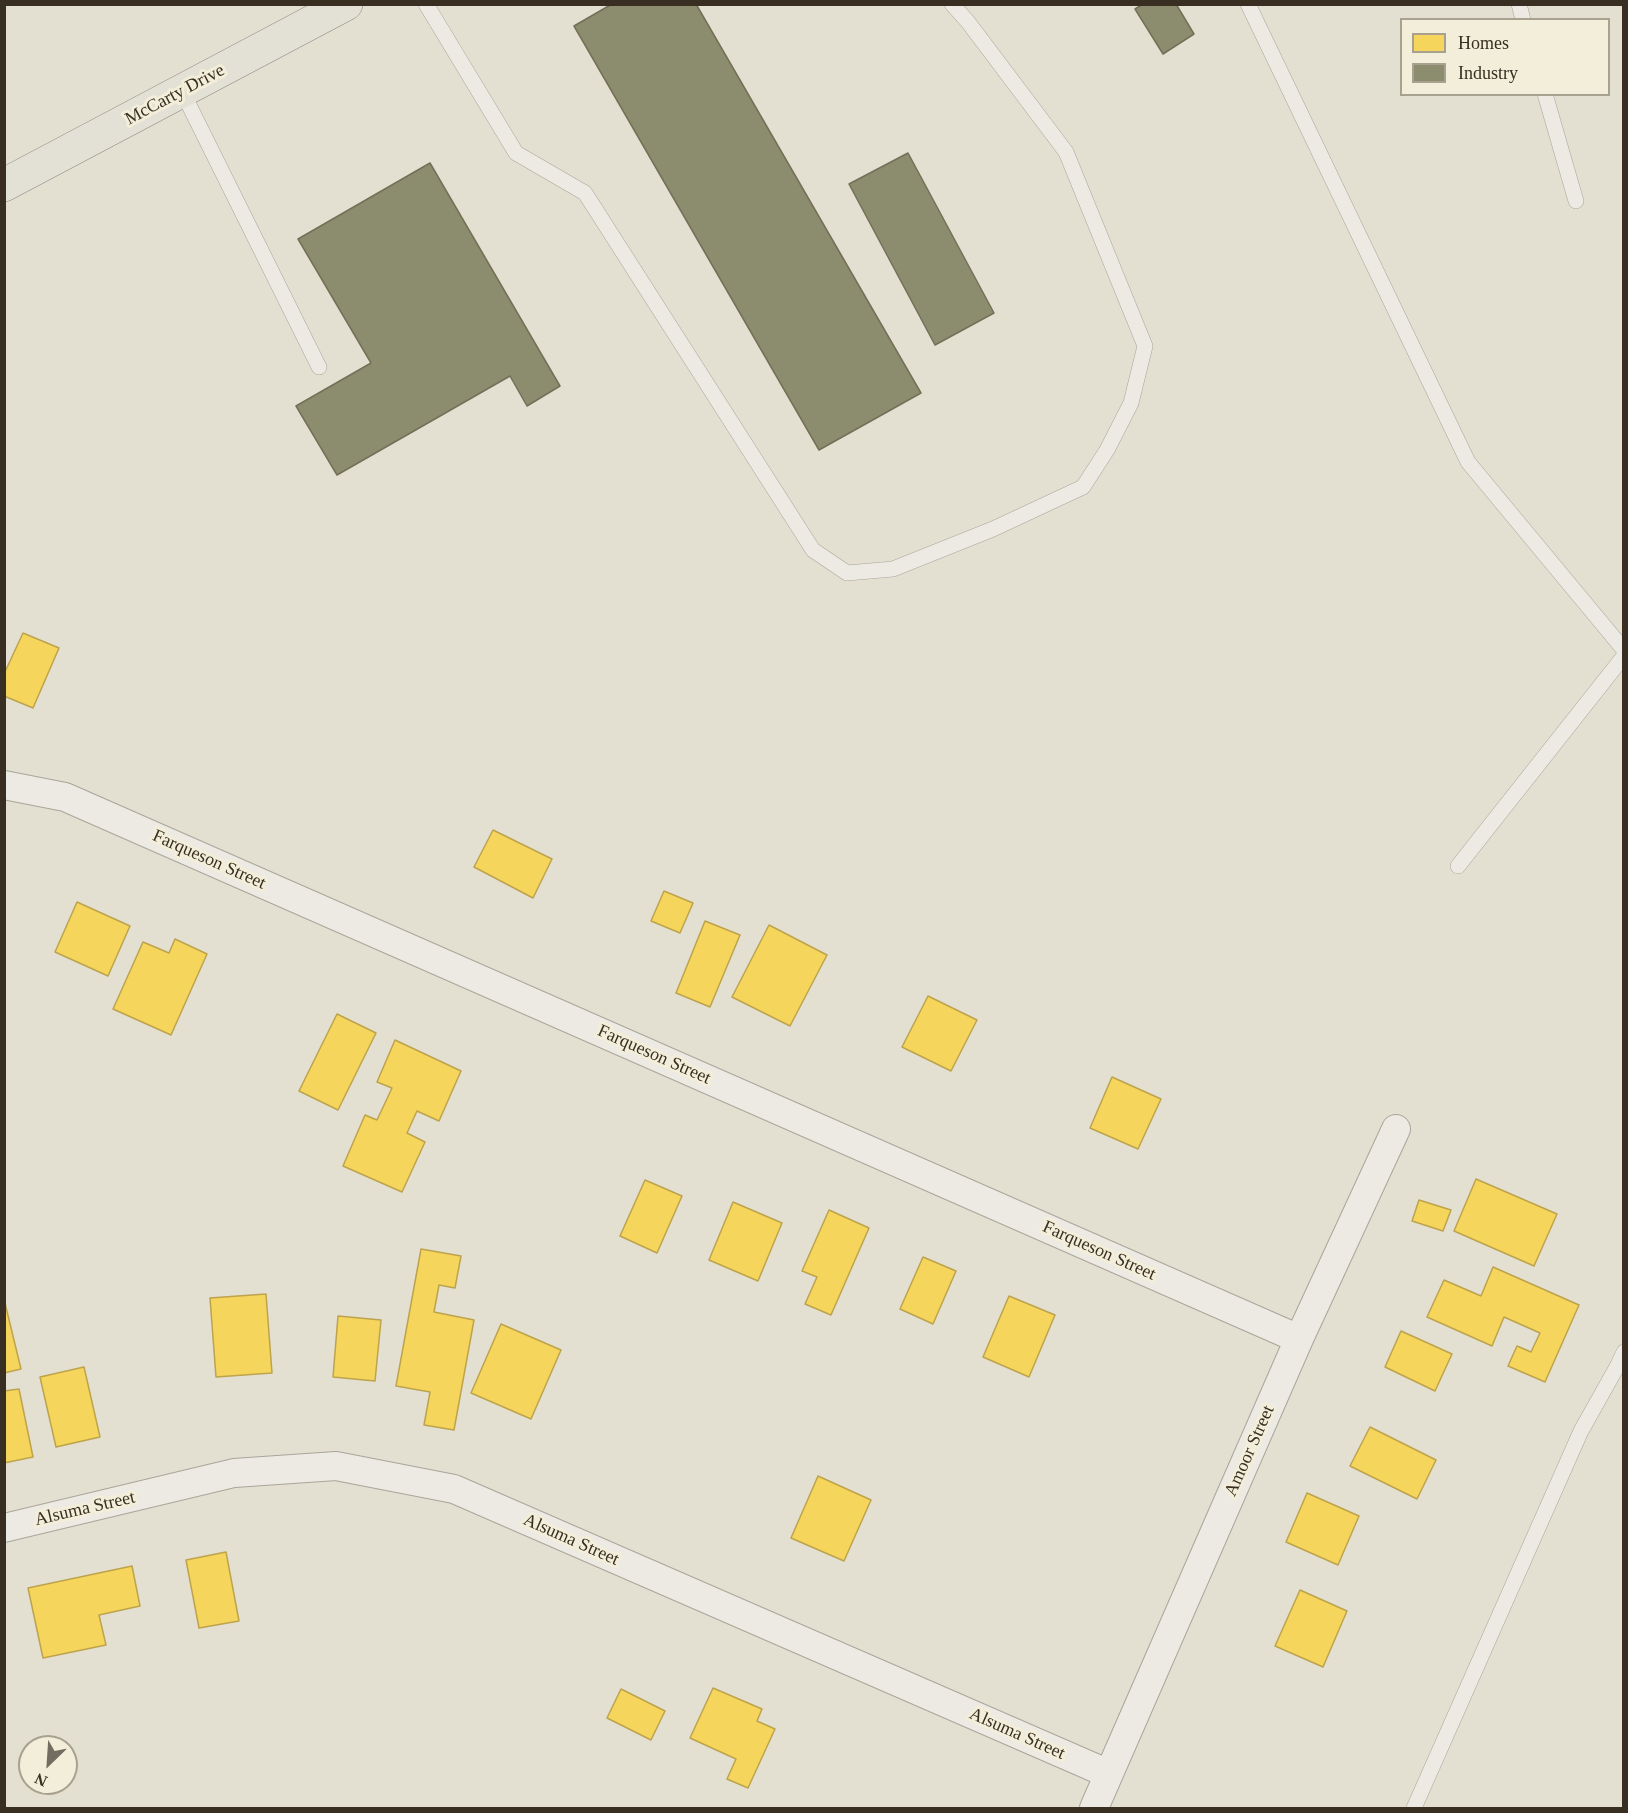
<!DOCTYPE html>
<style>
body{margin:0}
#map{position:relative;width:1628px;height:1813px;overflow:hidden;background:#e3e0d2;font-family:"Times New Roman",serif}
canvas{display:block}
.frame{position:absolute;inset:0;border:6px solid #382e22;pointer-events:none}
.legend{position:absolute;left:1400px;top:18px;width:210px;height:78px;box-sizing:border-box;background:#f3eed9;border:2px solid #a8a190;margin:0;padding:8px 10px;list-style:none;font-size:18px;color:#382e22}
.legend li{display:flex;align-items:center;gap:12px;height:30px}
.legend b{width:30px;border:2px solid #a8a190}
.north{position:absolute;left:18px;top:1735px;width:60px;height:60px;box-sizing:border-box;background:#f3eed9;border:2px solid #a8a190;border-radius:50%;rotate:205deg;font-size:16px;font-weight:700;line-height:24px;text-align:center;color:#382e22}
.north::after{content:'';display:block;margin:auto;width:21px;height:27px;background:#746c60;clip-path:polygon(50% 0,100% 100%,50% 72%,0 100%)}
</style>
<div id="map">
<canvas width="1628" height="1813"></canvas>
<div class="frame"></div>
<ul class="legend">
<li><b style="height:16px;background:#f6d55c"></b>Homes</li>
<li><b style="height:16px;background:#8c8c6e"></b>Industry</li>
</ul>
<div class="north">N</div>
</div>
<script>
const context = document.querySelector('canvas').getContext('2d');
context.lineJoin = 'round';
function paint(path, color) {
  context.fillStyle = color;
  context.fill(path, 'evenodd');
}
function poly(rows) {
  const path = new Path2D();
  for (const r of rows) {
    path.moveTo(r[0], r[1]);
    for (let i = 2; i < r.length; i += 2) path.lineTo(r[i], r[i + 1]);
  }
  return path;
}
function stroke(path, color, width, dash) {
  context.strokeStyle = color;
  context.lineWidth = width;
  context.lineCap = dash ? 'butt' : 'round';
  context.setLineDash(dash || []);
  context.stroke(path);
}
function label(font, color, halo, rows, align = 'center') {
  context.font = font + ' "Times New Roman",serif';
  context.lineWidth = 6;
  context.setLineDash([]);
  context.textBaseline = 'middle';
  context.strokeStyle = halo;
  context.fillStyle = color;
  for (const [text, x, y, turn = 0] of rows) {
    context.save();
    context.translate(x, y);
    context.rotate((+turn || 0) * Math.PI / 180);
    context.textAlign = isNaN(turn) ? turn : align;
    if (halo) context.strokeText(text, 0, 0);
    context.fillText(text, 0, 0);
    context.restore();
  }
}
const homes = poly([
 [23,633,59,648,33,708,4,696,4,674,23,633],
 [493,830,552,859,533,898,474,867,493,830],
 [664,891,693,903,680,933,651,921,664,891],
 [77,902,130,926,108,976,55,952,77,902],
 [705,921,740,935,710,1007,676,993,705,921],
 [769,925,827,955,790,1026,732,997,769,925],
 [175,939,207,954,171,1035,113,1009,143,942,169,953,175,939],
 [928,996,977,1020,951,1071,902,1047,928,996],
 [337,1014,376,1033,338,1110,299,1091,337,1014],
 [395,1040,461,1071,439,1121,417,1111,407,1133,425,1142,402,1192,343,1166,365,1115,377,1120,392,1088,377,1082,395,1040],
 [1112,1077,1161,1099,1138,1149,1090,1128,1112,1077],
 [1476,1179,1557,1214,1534,1266,1454,1231,1476,1179],
 [645,1180,682,1196,657,1253,620,1236,645,1180],
 [1419,1200,1451,1210,1443,1231,1412,1221,1419,1200],
 [733,1202,782,1223,758,1281,709,1260,733,1202],
 [829,1210,869,1228,831,1315,805,1304,817,1277,802,1271,829,1210],
 [421,1249,461,1256,455,1288,439,1285,434,1312,474,1320,454,1430,424,1425,430,1392,396,1386,421,1249],
 [923,1257,956,1271,933,1324,900,1309,923,1257],
 [1493,1267,1579,1305,1545,1382,1508,1366,1517,1346,1531,1352,1540,1333,1504,1317,1492,1346,1427,1317,1444,1280,1481,1296,1493,1267],
 [266,1294,272,1373,216,1377,210,1298,266,1294],
 [1009,1296,1055,1315,1029,1377,983,1357,1009,1296],
 [4,1299,21,1369,4,1373,4,1299],
 [338,1316,381,1320,375,1381,333,1377,338,1316],
 [501,1324,561,1350,531,1419,471,1393,501,1324],
 [1401,1331,1452,1354,1435,1391,1385,1367,1401,1331],
 [84,1367,100,1437,56,1447,40,1377,84,1367],
 [19,1389,33,1457,4,1463,4,1391,19,1389],
 [1370,1427,1436,1460,1417,1499,1350,1466,1370,1427],
 [818,1476,871,1500,844,1561,791,1538,818,1476],
 [1307,1493,1359,1516,1338,1565,1286,1542,1307,1493],
 [226,1552,239,1621,199,1628,186,1560,226,1552],
 [132,1566,140,1606,99,1615,106,1645,43,1658,28,1588,132,1566],
 [1300,1590,1347,1611,1323,1667,1275,1646,1300,1590],
 [713,1688,762,1709,757,1721,775,1729,748,1788,727,1779,736,1759,690,1738,713,1688],
 [621,1689,665,1711,651,1740,607,1718,621,1689]
]);
const industry = poly([
 [612,4,696,4,921,393,819,450,574,26,612,4],
 [1143,4,1176,4,1194,34,1163,54,1135,9,1143,4],
 [908,153,994,313,935,345,849,184,908,153],
 [430,163,560,386,527,406,510,376,337,475,296,406,371,363,298,239,430,163]
]);
const lane = poly([
 [426,4,516,153,585,193,813,550,847,573,893,569,993,529,1083,487,1107,450,1131,403,1145,346,1066,152,968,22,952,4],
 [1248,4,1468,462,1624,650],
 [1519,4,1523,20],
 [182,91,319,367],
 [1545,94,1576,201],
 [1458,866,1624,656],
 [1414,1808,1581,1431,1618,1365,1624,1352]
]);
const street = poly([
 [4,785,65,797,1299,1339],
 [4,1528,234,1473,336,1466,454,1489,1109,1774],
 [1094,1808,1299,1339,1396,1129]
]);
const primary = poly([
 [4,185,346,4]
]);
const streetNames = [
 ["McCarty Drive",175,95,-28],
 ["Farqueson Street",209,860,24],
 ["Farqueson Street",654,1055,24],
 ["Farqueson Street",1099,1251,24],
 ["Amoor Street",1250,1451,-66],
 ["Alsuma Street",85,1509,-13],
 ["Alsuma Street",571,1540,24],
 ["Alsuma Street",1017,1734,24]
];
paint(homes, '#f6d55c');
stroke(homes, '#bda34b', 1.5);
paint(industry, '#8c8c6e');
stroke(industry, '#737057', 1.5);
stroke(lane, '#a9a59a', 16);
stroke(street, '#a9a59a', 30);
stroke(primary, '#8e8a81', 34);
stroke(lane, '#eceae2', 15);
stroke(street, '#eceae2', 28);
stroke(primary, '#e3e0d5', 33);
label('18px', '#382e22', '#f3eed9', streetNames);
</script>
